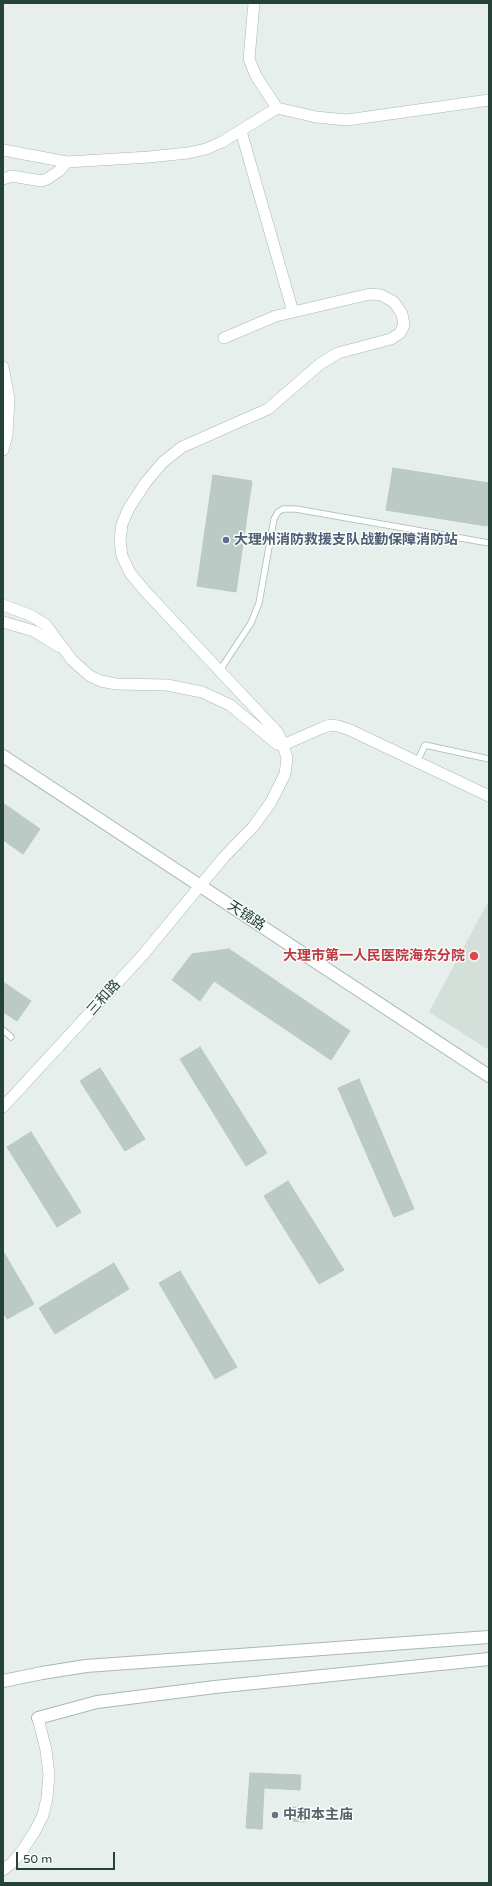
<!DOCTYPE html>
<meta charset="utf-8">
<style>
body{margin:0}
#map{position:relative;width:492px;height:1886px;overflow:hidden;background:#e6efeb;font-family:"Varela Round",sans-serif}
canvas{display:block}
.frame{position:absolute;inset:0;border:4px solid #24423a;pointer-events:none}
.scale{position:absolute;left:16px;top:1852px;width:99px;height:18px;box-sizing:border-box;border:2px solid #24423a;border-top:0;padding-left:5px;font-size:12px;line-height:14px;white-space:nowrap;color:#24423a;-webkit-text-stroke:3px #f7fbf9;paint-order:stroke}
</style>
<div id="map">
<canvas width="492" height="1886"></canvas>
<div class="frame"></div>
<div class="scale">50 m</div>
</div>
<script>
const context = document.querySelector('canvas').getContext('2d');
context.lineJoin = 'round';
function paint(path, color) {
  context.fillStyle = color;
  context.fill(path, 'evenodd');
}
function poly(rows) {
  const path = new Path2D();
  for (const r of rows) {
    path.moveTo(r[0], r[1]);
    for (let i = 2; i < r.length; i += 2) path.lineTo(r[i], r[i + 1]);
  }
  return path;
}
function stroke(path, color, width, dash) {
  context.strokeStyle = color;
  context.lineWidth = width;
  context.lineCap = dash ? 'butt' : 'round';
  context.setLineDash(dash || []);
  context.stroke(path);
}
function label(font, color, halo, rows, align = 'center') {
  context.font = font + ' "Varela Round","Noto Sans SC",sans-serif';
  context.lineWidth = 3;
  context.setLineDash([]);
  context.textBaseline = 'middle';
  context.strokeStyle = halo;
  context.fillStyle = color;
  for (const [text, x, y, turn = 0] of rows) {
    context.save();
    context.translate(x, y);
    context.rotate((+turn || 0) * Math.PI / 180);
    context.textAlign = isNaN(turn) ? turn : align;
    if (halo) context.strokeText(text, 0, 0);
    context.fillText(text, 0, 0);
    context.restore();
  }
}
const built = poly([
 [489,900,489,1050,429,1012]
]);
const building = poly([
 [393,468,489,483,489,511,487,526,386,510,393,468],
 [213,475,252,481,236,592,197,586,213,475],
 [3,803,40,829,23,854,3,840,3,803],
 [229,949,350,1031,331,1060,214,981,200,1001,172,980,192,954,229,949],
 [3,982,31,1001,17,1021,3,1012,3,982],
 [200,1047,267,1153,246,1166,180,1059,200,1047],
 [100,1068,145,1139,125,1151,80,1081,100,1068],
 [359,1079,414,1209,394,1217,338,1088,359,1079],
 [31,1132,81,1212,57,1227,7,1147,31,1132],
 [288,1181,344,1270,319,1284,264,1196,288,1181],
 [3,1251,34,1304,7,1319,3,1312,3,1251],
 [114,1263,129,1289,55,1334,39,1308,114,1263],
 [180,1271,237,1367,215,1379,159,1283,180,1271],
 [250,1773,301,1775,300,1790,264,1788,262,1829,246,1828,250,1773],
 [293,1807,306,1808,305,1822,293,1821,293,1807]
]);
const service = poly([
 [220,670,251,623,259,603,274,519,278,512,283,509,296,509,489,543],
 [417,762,425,745,489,759],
 [3,1030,11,1037]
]);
const minor = poly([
 [254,3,249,59,256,76,277,108],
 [241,131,293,312],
 [3,150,67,162,149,157,188,153,206,149,222,142,277,108,316,117,347,120,489,100],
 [3,179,12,176,41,181,47,179,59,171,67,162],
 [3,367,9,399,7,435,3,450],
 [3,605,32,616,46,625,72,660,90,676,101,681,116,684,167,685,202,692,230,705,277,744,283,745,322,728,330,725,338,726,350,730,489,796],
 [3,622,34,631,60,647],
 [3,1107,142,956,224,857,253,827,271,802,285,774,287,758,282,742,278,733,145,591,130,573,122,556,120,541,122,524,129,508,146,482,163,462,182,447,268,409,320,364,338,353,391,339,400,333,404,325,402,314,394,302,381,295,370,294,276,316,224,338],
 [3,1870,12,1863,22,1851,35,1831,43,1815,47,1798,49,1775,46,1750,38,1718]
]);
const tertiary = poly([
 [3,756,489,1076],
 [3,1681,42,1673,86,1666,489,1637],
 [38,1718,97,1702,215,1687,489,1659]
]);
const markers = [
 [226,540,4,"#5c6f8a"],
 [474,956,5,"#e0444e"],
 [275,1815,4,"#6b7280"]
];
const serviceNames = [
 ["大理州消防救援支队战勤保障消防站",234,540]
];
const streetNames = [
 ["天镜路",246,916,33],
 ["三和路",104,998,-48]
];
const healthNames = [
 ["大理市第一人民医院海东分院",465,956]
];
const worshipNames = [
 ["中和本主庙",283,1815]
];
paint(built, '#d4dfda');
paint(building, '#bbcac4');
stroke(building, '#b8c9c2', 1);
stroke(service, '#a8b8b2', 7);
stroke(minor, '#a8b8b2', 12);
stroke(tertiary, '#a8b8b2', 14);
stroke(service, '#fff', 5.5);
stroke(minor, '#fff', 11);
stroke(tertiary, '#fff', 12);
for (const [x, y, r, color] of markers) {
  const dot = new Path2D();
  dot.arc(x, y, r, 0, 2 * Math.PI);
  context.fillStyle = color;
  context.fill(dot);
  stroke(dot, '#f7fbf9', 1.5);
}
label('bold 14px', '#4e5e75', '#f7fbf9', serviceNames, 'left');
label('14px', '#24423a', '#f7fbf9', streetNames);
label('bold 14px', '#be3a42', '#f7fbf9', healthNames, 'right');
label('bold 14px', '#5b616d', '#f7fbf9', worshipNames, 'left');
</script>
